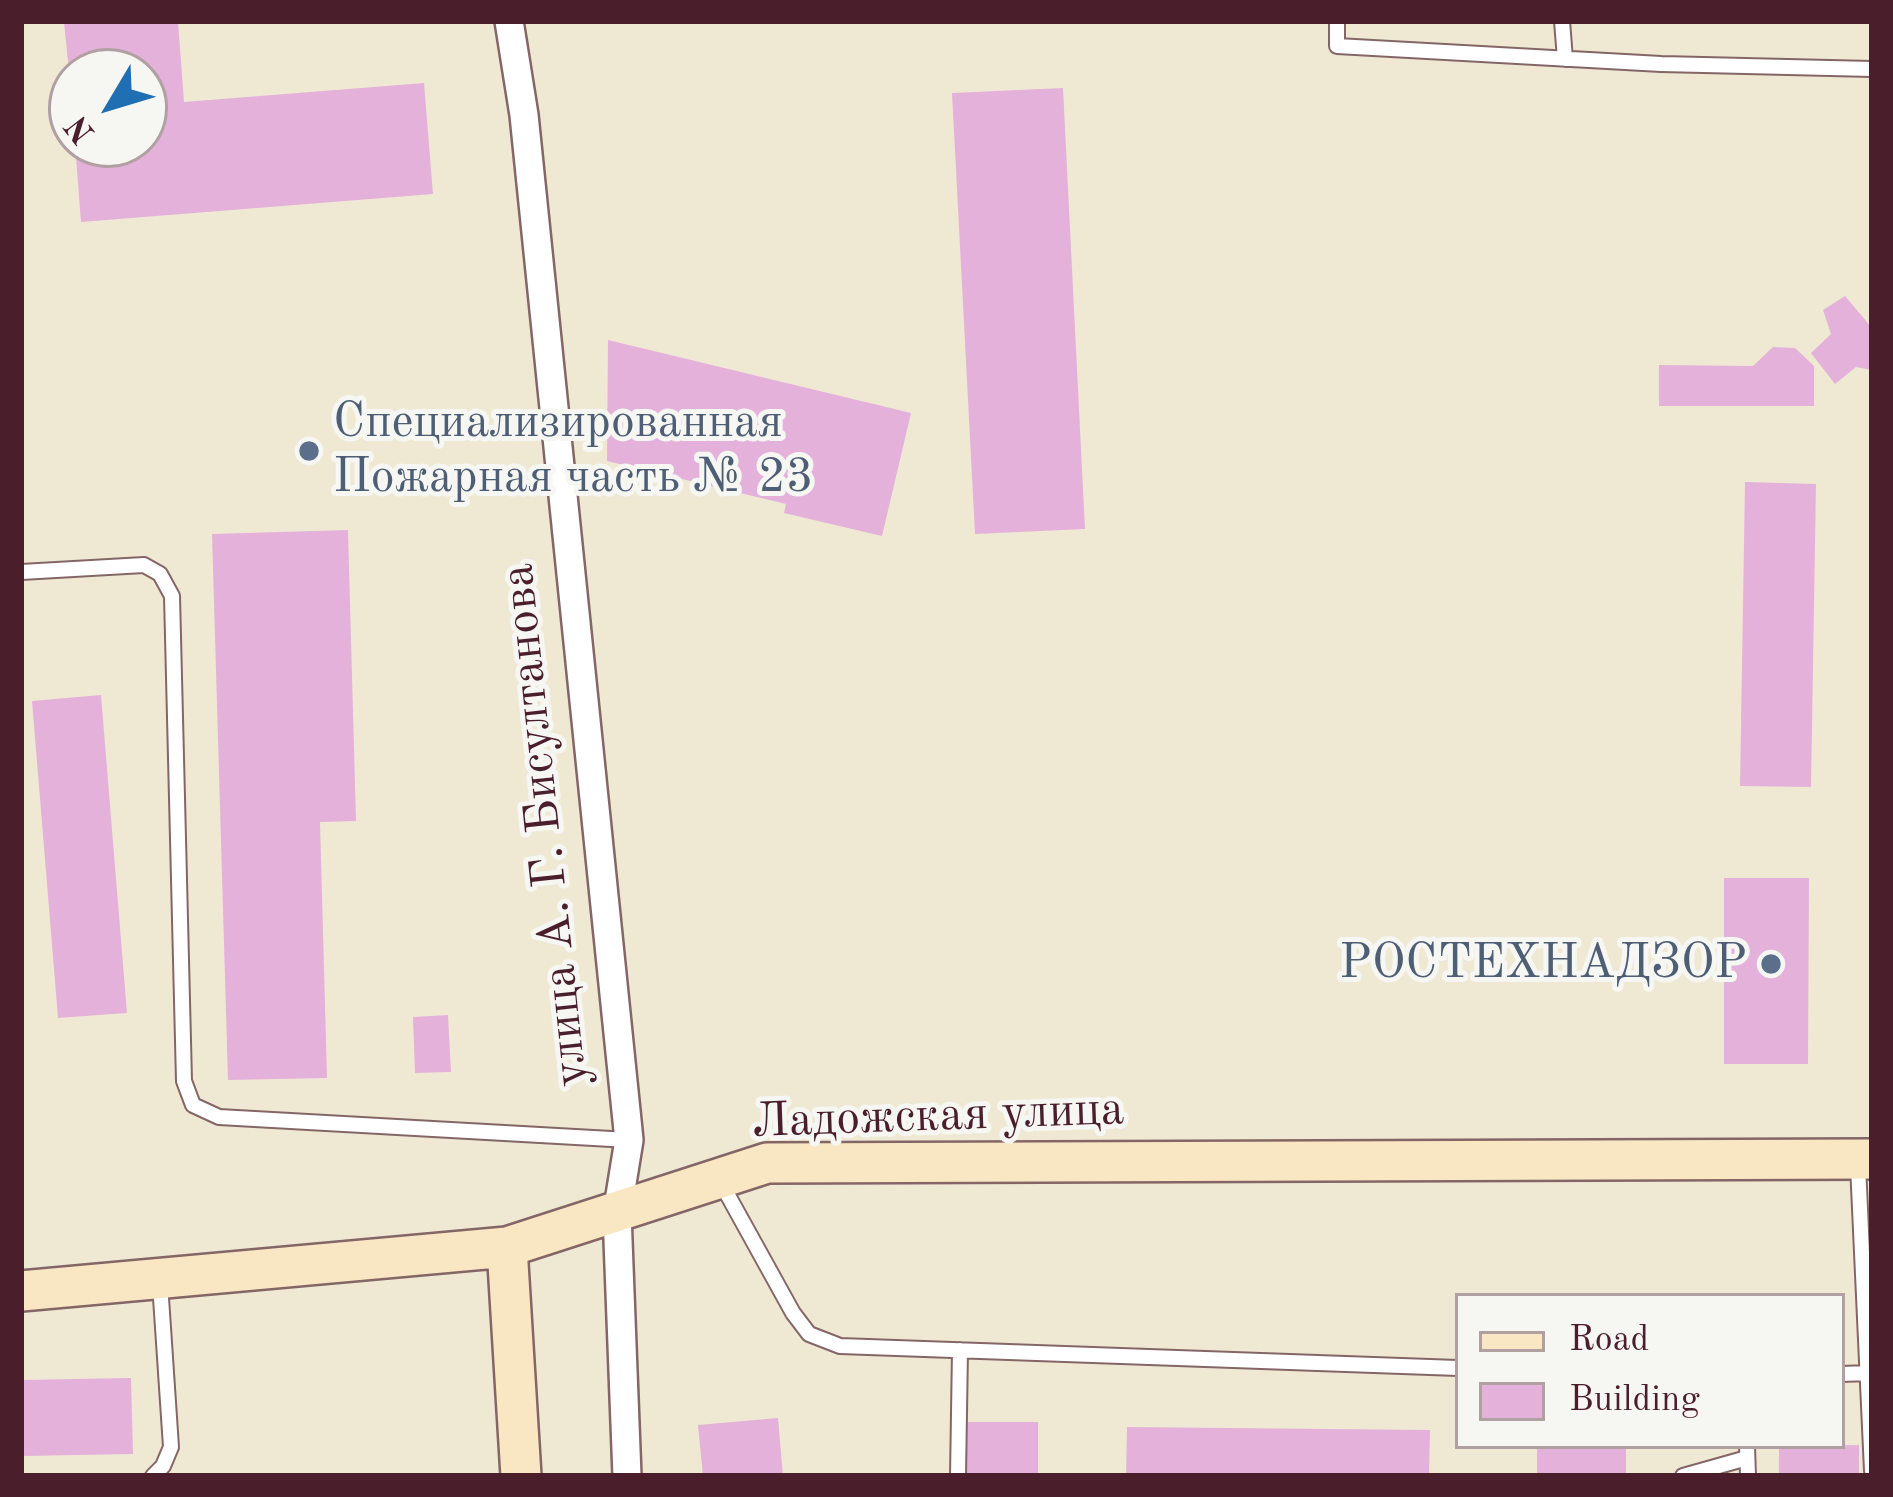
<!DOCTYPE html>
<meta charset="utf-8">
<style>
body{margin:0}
#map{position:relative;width:1893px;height:1497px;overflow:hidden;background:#efe9d4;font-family:"Old Standard TT",serif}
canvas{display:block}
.frame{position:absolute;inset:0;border:24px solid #4a1f2b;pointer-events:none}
.legend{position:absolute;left:1455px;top:1293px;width:390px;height:156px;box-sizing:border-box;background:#f6f6f2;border:3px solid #b1a0a2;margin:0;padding:15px 21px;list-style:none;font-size:36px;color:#4a1f2b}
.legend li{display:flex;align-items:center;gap:24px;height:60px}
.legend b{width:60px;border:3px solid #b1a0a2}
.north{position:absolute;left:48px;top:48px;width:120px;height:120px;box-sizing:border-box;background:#f6f6f2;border:3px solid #b1a0a2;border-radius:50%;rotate:232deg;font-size:33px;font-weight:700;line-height:48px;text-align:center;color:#4a1f2b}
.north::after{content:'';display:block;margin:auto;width:42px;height:54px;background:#1f6fb2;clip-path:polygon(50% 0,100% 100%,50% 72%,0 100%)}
</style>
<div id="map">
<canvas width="1893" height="1497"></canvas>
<div class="frame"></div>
<ul class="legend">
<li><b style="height:15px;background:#f9e7c3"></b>Road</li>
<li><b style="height:33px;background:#e4b1da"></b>Building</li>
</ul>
<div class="north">N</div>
</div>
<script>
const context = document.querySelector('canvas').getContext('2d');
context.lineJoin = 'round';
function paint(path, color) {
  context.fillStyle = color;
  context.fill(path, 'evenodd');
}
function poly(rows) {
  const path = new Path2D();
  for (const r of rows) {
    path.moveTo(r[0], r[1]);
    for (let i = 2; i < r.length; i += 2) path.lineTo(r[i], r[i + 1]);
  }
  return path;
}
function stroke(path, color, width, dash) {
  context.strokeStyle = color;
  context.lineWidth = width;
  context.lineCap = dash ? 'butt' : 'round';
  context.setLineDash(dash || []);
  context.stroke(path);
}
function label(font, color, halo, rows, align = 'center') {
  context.font = font + ' "Old Standard TT",serif';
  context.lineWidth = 10;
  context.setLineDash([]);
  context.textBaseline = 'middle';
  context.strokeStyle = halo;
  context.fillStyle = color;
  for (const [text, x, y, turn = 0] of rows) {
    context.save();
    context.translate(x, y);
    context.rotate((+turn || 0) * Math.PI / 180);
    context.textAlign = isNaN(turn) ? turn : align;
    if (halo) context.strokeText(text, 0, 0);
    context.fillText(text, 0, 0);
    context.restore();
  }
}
const building = poly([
 [178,21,184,102,424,83,433,194,81,222,75,144,144,144,144,72,69,72,64,22],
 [1063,88,1085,529,975,534,952,93],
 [1845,296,1872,328,1872,370,1856,367,1835,384,1811,353,1831,334,1823,310],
 [608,340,911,413,882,536,784,513,786,504,607,461],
 [1773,347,1795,348,1814,366,1814,406,1659,406,1659,365,1753,366],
 [1745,482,1816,484,1811,787,1740,786],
 [348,530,356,821,320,822,327,1078,228,1080,212,534],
 [101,695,127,1013,58,1018,32,701],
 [1724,878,1809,878,1808,1064,1724,1064],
 [448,1015,451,1072,415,1073,413,1017],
 [131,1378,133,1454,21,1456,21,1380],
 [778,1418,783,1476,703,1476,698,1425],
 [960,1422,1038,1422,1038,1476,960,1476],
 [1127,1427,1430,1430,1429,1476,1126,1476],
 [1859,1445,1859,1476,1779,1476,1779,1446],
 [1537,1446,1626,1446,1626,1476,1537,1476]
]);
const lane = poly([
 [1337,21,1337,46,1661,64,1872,69],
 [1562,21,1565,59],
 [21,572,144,565,160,574,172,596,184,1081,193,1105,219,1117,629,1140],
 [1858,1165,1872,1471],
 [720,1181,793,1313,809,1334,840,1346,1458,1368],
 [1842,1374,1867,1373],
 [1747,1446,1748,1476],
 [153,1476,163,1466,171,1447,160,1283],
 [958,1476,960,1350],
 [1683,1476,1747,1458]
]);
const street = poly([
 [509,21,524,115,629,1140,617,1214,627,1476]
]);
const secondary = poly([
 [507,1247,521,1476],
 [21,1291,507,1247,767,1163,1872,1159]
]);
const markers = [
 [309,451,12,"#5c6f8a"],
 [1771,964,12,"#5c6f8a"]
];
const serviceNames = [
 ["Специализированная",333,423],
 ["Пожарная часть № 23",333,478],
 ["РОСТЕХНАДЗОР",1747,964,"right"]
];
const streetNames = [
 ["улица А. Г. Бисултанова",546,825,-96],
 ["Ладожская улица",938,1117,-2]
];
paint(building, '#e4b1da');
stroke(lane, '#846666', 18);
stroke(street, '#846666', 32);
stroke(secondary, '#846666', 44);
stroke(lane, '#fff', 14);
stroke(street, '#fff', 27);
stroke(secondary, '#f9e7c3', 39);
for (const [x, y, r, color] of markers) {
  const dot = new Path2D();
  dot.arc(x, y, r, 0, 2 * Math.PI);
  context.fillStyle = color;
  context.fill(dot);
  stroke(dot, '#f6f6f2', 4.5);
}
label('48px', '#4e5e75', '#f6f6f2', serviceNames, 'left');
label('48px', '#4a1f2b', '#f6f6f2', streetNames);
</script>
